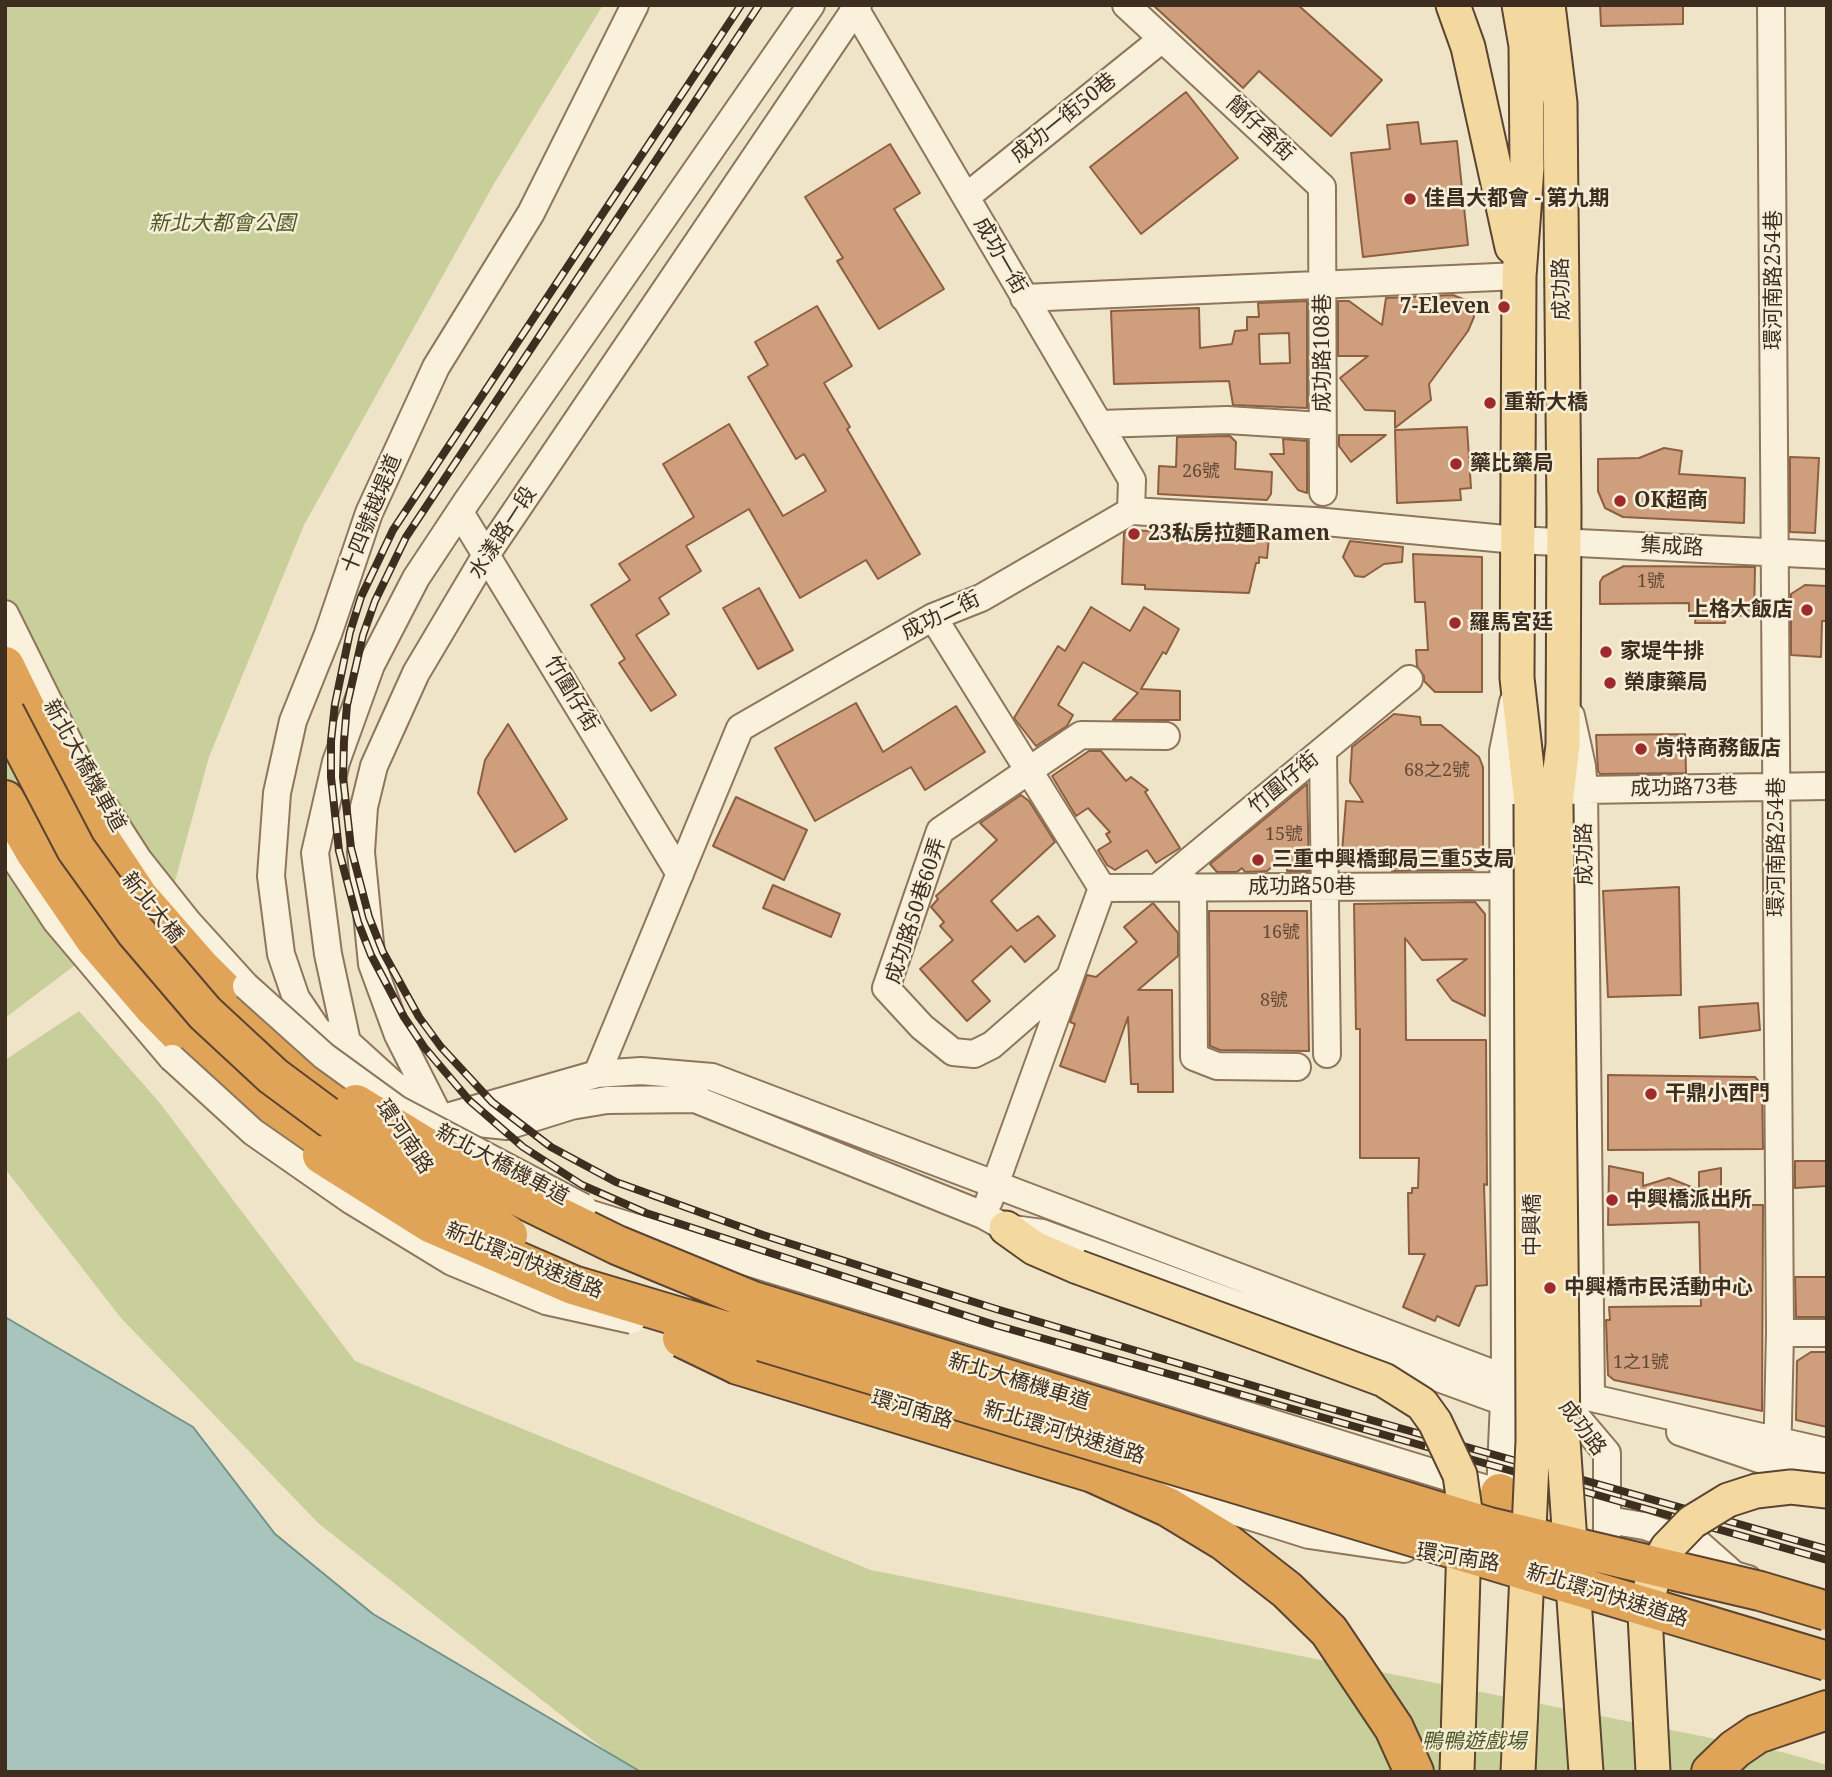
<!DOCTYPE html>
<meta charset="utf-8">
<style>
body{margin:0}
#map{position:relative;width:1832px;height:1777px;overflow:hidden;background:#f0e4c8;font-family:"Noto Serif",serif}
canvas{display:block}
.frame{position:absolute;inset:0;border:7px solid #3d2e20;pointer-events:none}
</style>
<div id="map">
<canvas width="1832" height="1777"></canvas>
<div class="frame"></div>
</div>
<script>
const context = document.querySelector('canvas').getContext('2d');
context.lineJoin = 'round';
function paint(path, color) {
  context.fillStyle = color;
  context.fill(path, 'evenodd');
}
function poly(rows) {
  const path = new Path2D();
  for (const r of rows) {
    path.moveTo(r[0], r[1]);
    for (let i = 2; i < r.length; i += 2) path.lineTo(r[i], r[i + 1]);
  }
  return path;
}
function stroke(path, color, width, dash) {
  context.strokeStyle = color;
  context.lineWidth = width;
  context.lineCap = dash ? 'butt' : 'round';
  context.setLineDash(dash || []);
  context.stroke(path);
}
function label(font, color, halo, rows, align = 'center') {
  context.font = font + ' "Noto Serif","Noto Sans TC",serif';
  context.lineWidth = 5;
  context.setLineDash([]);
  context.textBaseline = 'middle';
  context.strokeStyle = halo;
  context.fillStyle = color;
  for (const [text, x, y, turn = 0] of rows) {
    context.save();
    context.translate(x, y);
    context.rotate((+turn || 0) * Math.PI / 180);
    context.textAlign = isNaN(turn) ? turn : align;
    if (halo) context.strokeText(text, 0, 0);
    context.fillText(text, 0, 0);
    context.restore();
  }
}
const green = poly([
 [5,5,603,5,495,182,304,525,209,757,172,892,5,1018],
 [79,1011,159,1102,355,1361,871,1570,1786,1753,1827,1765,1827,1772,633,1772,318,1523,121,1318,5,1169,5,1060]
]);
const water = poly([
 [5,1317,193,1427,275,1534,373,1614,641,1772,5,1772,5,1317]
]);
const building = poly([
 [1153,5,1298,5,1382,80,1331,136,1259,71,1243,88,1153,5],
 [1600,5,1683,5,1683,24,1601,26,1600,5],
 [1186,92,1238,158,1141,234,1090,167,1186,92],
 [1418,122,1421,144,1457,141,1468,245,1363,257,1351,153,1390,149,1387,125,1418,122],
 [890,144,920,193,894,209,944,289,879,329,837,261,843,258,805,197,890,144],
 [1453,295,1470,302,1474,317,1468,331,1429,384,1431,400,1395,428,1395,411,1365,410,1340,378,1368,356,1338,356,1338,301,1349,301,1382,325,1386,298,1453,295],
 [1307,301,1307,408,1233,405,1229,381,1114,384,1111,311,1199,308,1200,348,1232,344,1235,331,1247,330,1247,317,1259,317,1258,303,1307,301],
 [1289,333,1290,363,1260,364,1259,334,1289,333],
 [817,306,852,366,824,383,850,427,847,429,920,554,878,579,866,560,800,598,749,509,686,546,701,571,659,598,669,614,636,635,676,695,651,711,619,663,625,659,591,605,630,580,619,564,694,517,663,464,729,424,783,516,826,491,804,454,796,459,748,377,768,365,755,342,817,306],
 [1467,427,1471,488,1460,489,1461,500,1397,503,1395,430,1467,427],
 [1339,435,1386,435,1351,462,1339,446,1339,435],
 [1230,436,1236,442,1235,469,1272,472,1271,494,1267,500,1158,494,1159,466,1176,467,1177,437,1230,436],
 [1283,439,1307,441,1307,493,1298,490,1270,454,1284,454,1283,439],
 [1664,448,1682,451,1679,474,1745,478,1744,523,1623,517,1605,508,1598,491,1598,459,1639,458,1664,448],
 [1790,457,1819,458,1815,533,1790,532,1790,457],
 [1130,530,1269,537,1267,558,1259,557,1259,563,1256,563,1249,593,1145,589,1145,585,1122,584,1124,533,1130,530],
 [1350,541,1403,547,1402,562,1384,564,1364,577,1355,576,1343,557,1350,541],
 [1413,554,1482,557,1482,692,1435,692,1424,681,1424,676,1417,666,1416,650,1428,650,1425,602,1415,602,1413,554],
 [1624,566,1755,567,1754,616,1726,615,1725,623,1695,623,1696,615,1689,615,1689,603,1600,604,1600,582,1603,577,1624,566],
 [1805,585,1827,586,1827,621,1822,621,1821,657,1791,655,1791,594,1805,585],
 [759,588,793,650,758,669,723,608,759,588],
 [1091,607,1130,631,1144,607,1179,629,1166,654,1163,652,1141,689,1180,691,1180,720,1113,720,1138,693,1083,662,1058,705,1073,715,1067,726,1036,746,1014,718,1058,646,1065,651,1091,607],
 [856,703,883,752,956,706,985,752,925,790,911,767,815,821,775,748,856,703],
 [1394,714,1420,717,1421,725,1441,725,1479,757,1483,767,1483,860,1475,870,1392,871,1392,867,1341,865,1346,801,1363,802,1350,782,1352,747,1394,714],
 [508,724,567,819,515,852,478,793,485,760,508,724],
 [1685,734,1686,773,1600,774,1598,771,1596,735,1685,734],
 [1089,751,1101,751,1126,781,1131,777,1148,790,1145,792,1180,848,1156,863,1147,850,1115,870,1107,865,1098,850,1111,842,1106,834,1110,832,1088,808,1076,816,1052,776,1089,751],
 [1307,784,1309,871,1287,871,1287,854,1267,871,1245,872,1242,868,1237,872,1217,872,1210,864,1307,784],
 [1021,795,1029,801,1055,842,991,901,1017,931,1038,916,1055,936,1025,962,1011,946,972,981,990,1001,967,1021,920,969,953,940,940,926,944,922,931,907,938,899,936,896,997,840,980,823,1021,795],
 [736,797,807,830,784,880,713,846,736,797],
 [773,885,840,914,831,937,763,908,773,885],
 [1679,887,1681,995,1608,997,1603,891,1679,887],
 [1475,902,1485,914,1485,1016,1452,1000,1437,980,1467,959,1422,960,1405,938,1406,1040,1486,1040,1487,1185,1484,1184,1487,1285,1476,1286,1459,1326,1437,1316,1435,1321,1403,1307,1425,1254,1409,1254,1408,1193,1412,1193,1412,1188,1418,1188,1419,1158,1360,1158,1360,1029,1356,1029,1354,904,1475,902],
 [1153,903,1178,933,1178,956,1138,990,1172,990,1173,1092,1138,1092,1138,1084,1131,1084,1128,1017,1105,1082,1060,1066,1075,1024,1070,1022,1087,975,1096,977,1137,942,1124,927,1153,903],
 [1209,911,1307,911,1309,1051,1220,1050,1210,1046,1209,911],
 [1758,1003,1760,1030,1700,1038,1699,1007,1758,1003],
 [1608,1075,1755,1077,1762,1085,1763,1149,1608,1150,1608,1075],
 [1795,1161,1827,1161,1827,1186,1795,1188,1795,1161],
 [1609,1166,1643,1173,1643,1186,1669,1178,1699,1190,1699,1172,1721,1168,1721,1205,1763,1205,1762,1411,1614,1380,1608,1375,1606,1320,1610,1320,1609,1307,1701,1306,1699,1222,1608,1225,1609,1166],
 [1795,1277,1827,1277,1827,1317,1796,1317,1795,1277],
 [1811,1352,1827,1352,1827,1427,1796,1420,1797,1361,1811,1352]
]);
const minor = poly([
 [853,5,1132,480,1131,511],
 [1126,5,1322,187,1323,492],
 [1771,5,1780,1333,1777,1465],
 [966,197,1162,39],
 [1024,298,1519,276],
 [1099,424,1227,420,1322,426],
 [461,514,680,874],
 [5,614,89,783,138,859,188,922,246,986],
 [933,617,1102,888],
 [1571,716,1582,766,1584,790,1591,1396],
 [1323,751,1327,1054],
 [1584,790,1827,786],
 [5,844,56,921,172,1058],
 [1158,887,1409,679],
 [1193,887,1194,1057,1217,1066,1297,1067],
 [1102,888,1503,886],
 [1070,977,992,1045,974,1054,953,1052,922,1027,886,988,940,831,1081,735,1166,736],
 [354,1055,347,1042,328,954,315,853,336,762,371,665,416,578,467,501,811,5],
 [597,1074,740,728,933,617,981,598,1131,511,1315,521,1516,540,1827,555],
 [438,1114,398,1035,372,964,361,852,364,807,374,766,416,673,486,555,858,5],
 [440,1119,597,1074,641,1071,712,1077,1505,1378,1827,1452],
 [459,1121,507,1126,571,1106,607,1100,695,1099,983,1215,1006,1228,1042,1233,1504,1402],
 [459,1134,391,1082,347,1042,319,1032,296,998,281,954,271,876,277,793,293,721,328,634,369,513,436,367,531,213,635,5],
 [989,1201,1102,888],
 [578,1210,1500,1493,1505,1378,1503,751,1513,702],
 [1780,1333,1827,1333],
 [1556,1393,1607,1453,1607,1536],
 [1680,1432,1777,1465,1827,1477],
 [1157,1487,1309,1535,1404,1549],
 [1608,1520,1644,1526,1699,1544,1734,1575,1748,1579]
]);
const major = poly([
 [1453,5,1468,47,1512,247],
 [1519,5,1526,46,1527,168,1519,276,1517,678,1531,804],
 [1548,5,1560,103,1564,511,1563,745,1556,804],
 [1006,1228,1034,1248,1078,1267]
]);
const highway = poly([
 [5,666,41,740,87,819,139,897,200,967,254,1021,302,1064,356,1104],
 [5,800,35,852,94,938,155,1009,214,1069,268,1115,322,1155],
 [738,1365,1093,1473,1168,1507,1224,1541,1287,1590,1329,1631,1394,1728,1414,1772],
 [1494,1533,1500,1493],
 [1711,1772,1735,1749,1757,1734,1827,1710]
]);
const rail = poly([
 [741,5,393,530,361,597,350,632,335,704,331,741,331,777,339,851,358,922,371,955,404,1017,424,1047,469,1100,523,1147,582,1185,646,1213,992,1324,1827,1560],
 [759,5,406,537,375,601,363,635,347,705,344,741,343,777,351,848,369,917,383,952,419,1017,441,1047,492,1102,551,1147,616,1182,763,1235,996,1309,1311,1403,1827,1549]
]);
const minorBridge = poly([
 [246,986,324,1056,397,1109,583,1207],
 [172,1058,253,1132,352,1201,452,1262,546,1301,632,1320]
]);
const majorBridge = poly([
 [1556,804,1563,1441,1586,1772],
 [1078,1267,1384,1380,1422,1404,1435,1422,1460,1475,1465,1510,1457,1772],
 [1518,1772,1533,1441,1531,804],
 [1653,1772,1645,1614,1654,1572,1667,1548,1692,1522,1728,1500,1756,1491,1791,1487,1827,1491]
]);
const highwayBridge = poly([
 [5,713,76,849,135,931,205,1013,273,1076,339,1125,508,1235],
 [356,1104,462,1169,617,1245,753,1301,1489,1527,1760,1591,1827,1611],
 [322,1155,430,1223,573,1285,1827,1661],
 [682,1338,738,1365]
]);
const markers = [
 [1410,199,7,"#9e2a2b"],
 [1504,307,7,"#9e2a2b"],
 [1490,403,7,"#9e2a2b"],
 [1456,464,7,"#9e2a2b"],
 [1620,501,7,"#9e2a2b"],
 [1134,534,7,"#9e2a2b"],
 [1807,610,7,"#9e2a2b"],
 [1455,623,7,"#9e2a2b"],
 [1606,652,7,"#9e2a2b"],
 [1610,683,7,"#9e2a2b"],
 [1641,749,7,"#9e2a2b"],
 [1258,860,7,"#9e2a2b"],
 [1651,1094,7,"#9e2a2b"],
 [1612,1200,7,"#9e2a2b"],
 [1550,1288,7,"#9e2a2b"]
];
const numberNames = [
 ["26號",1201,472],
 ["1號",1651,582],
 ["68之2號",1437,771],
 ["15號",1284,835],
 ["16號",1281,933],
 ["8號",1274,1001],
 ["1之1號",1641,1363]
];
const streetNames = [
 ["成功一街50巷",1064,118,-39],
 ["簡仔舍街",1260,129,43],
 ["成功一街",1000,256,60],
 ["環河南路254巷",1774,280,-90],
 ["成功路",1562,289,-91],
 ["成功路108巷",1323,353,-90],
 ["十四號越堤道",372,514,-68],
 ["水漾路一段",503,533,-57],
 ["集成路",1672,547,3],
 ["成功二街",941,616,-26],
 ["竹圍仔街",571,694,59],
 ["新北大橋機車道",84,766,61],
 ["竹圍仔街",1284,783,-40],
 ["成功路73巷",1684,788,-1],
 ["環河南路254巷",1777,847,-90],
 ["成功路",1585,854,-91],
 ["成功路50巷",1302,887],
 ["新北大橋",152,908,51],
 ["成功路50巷60弄",916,911,-72],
 ["環河南路",404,1137,56],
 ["新北大橋機車道",502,1165,28],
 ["中興橋",1533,1225,-90],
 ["新北環河快速道路",524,1261,22],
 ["新北大橋機車道",1019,1382,17],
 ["環河南路",912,1410,17],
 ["成功路",1582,1428,53],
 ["新北環河快速道路",1064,1433,17],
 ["環河南路",1458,1558,9],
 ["新北環河快速道路",1607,1596,17]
];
const poiNames = [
 ["佳昌大都會 - 第九期",1424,199],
 ["7-Eleven",1490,307,"right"],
 ["重新大橋",1504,403],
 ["藥比藥局",1470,464],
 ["OK超商",1634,501],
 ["23私房拉麵Ramen",1148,534],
 ["上格大飯店",1793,610,"right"],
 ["羅馬宮廷",1469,623],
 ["家堤牛排",1620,652],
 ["榮康藥局",1624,683],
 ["肯特商務飯店",1655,749],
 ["三重中興橋郵局三重5支局",1272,860],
 ["干鼎小西門",1665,1094],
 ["中興橋派出所",1626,1200],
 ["中興橋市民活動中心",1564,1288]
];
const parkNames = [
 ["新北大都會公園",222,224],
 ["鴨鴨遊戲場",1474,1742]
];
paint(green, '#c9cf9b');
paint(water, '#a9c4bc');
stroke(water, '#6f938a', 2);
paint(building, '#cf9f7d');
stroke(building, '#8d5f41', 2);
stroke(minor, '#8d765c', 30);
stroke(major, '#5b4430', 37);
stroke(highway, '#5b4430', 42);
stroke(minor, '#faf1dc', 26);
stroke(major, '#f3d9a0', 33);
stroke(highway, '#e0a458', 38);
stroke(rail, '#3d2e20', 8);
stroke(rail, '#f7eed8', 5, [16]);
stroke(minorBridge, '#8d765c', 30, []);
stroke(majorBridge, '#5b4430', 37, []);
stroke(highwayBridge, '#5b4430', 42, []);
stroke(minorBridge, '#faf1dc', 26);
stroke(majorBridge, '#f3d9a0', 33);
stroke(highwayBridge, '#e0a458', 38);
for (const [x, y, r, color] of markers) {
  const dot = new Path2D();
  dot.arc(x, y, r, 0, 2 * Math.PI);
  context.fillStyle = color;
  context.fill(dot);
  stroke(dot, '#f7eed8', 2.5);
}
label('18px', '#624a37', null, numberNames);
label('21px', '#3d2e20', '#f7eed8', streetNames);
label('bold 21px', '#3d2e20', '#f7eed8', poiNames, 'left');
label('italic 21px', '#4d5a26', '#f7eed8', parkNames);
</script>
